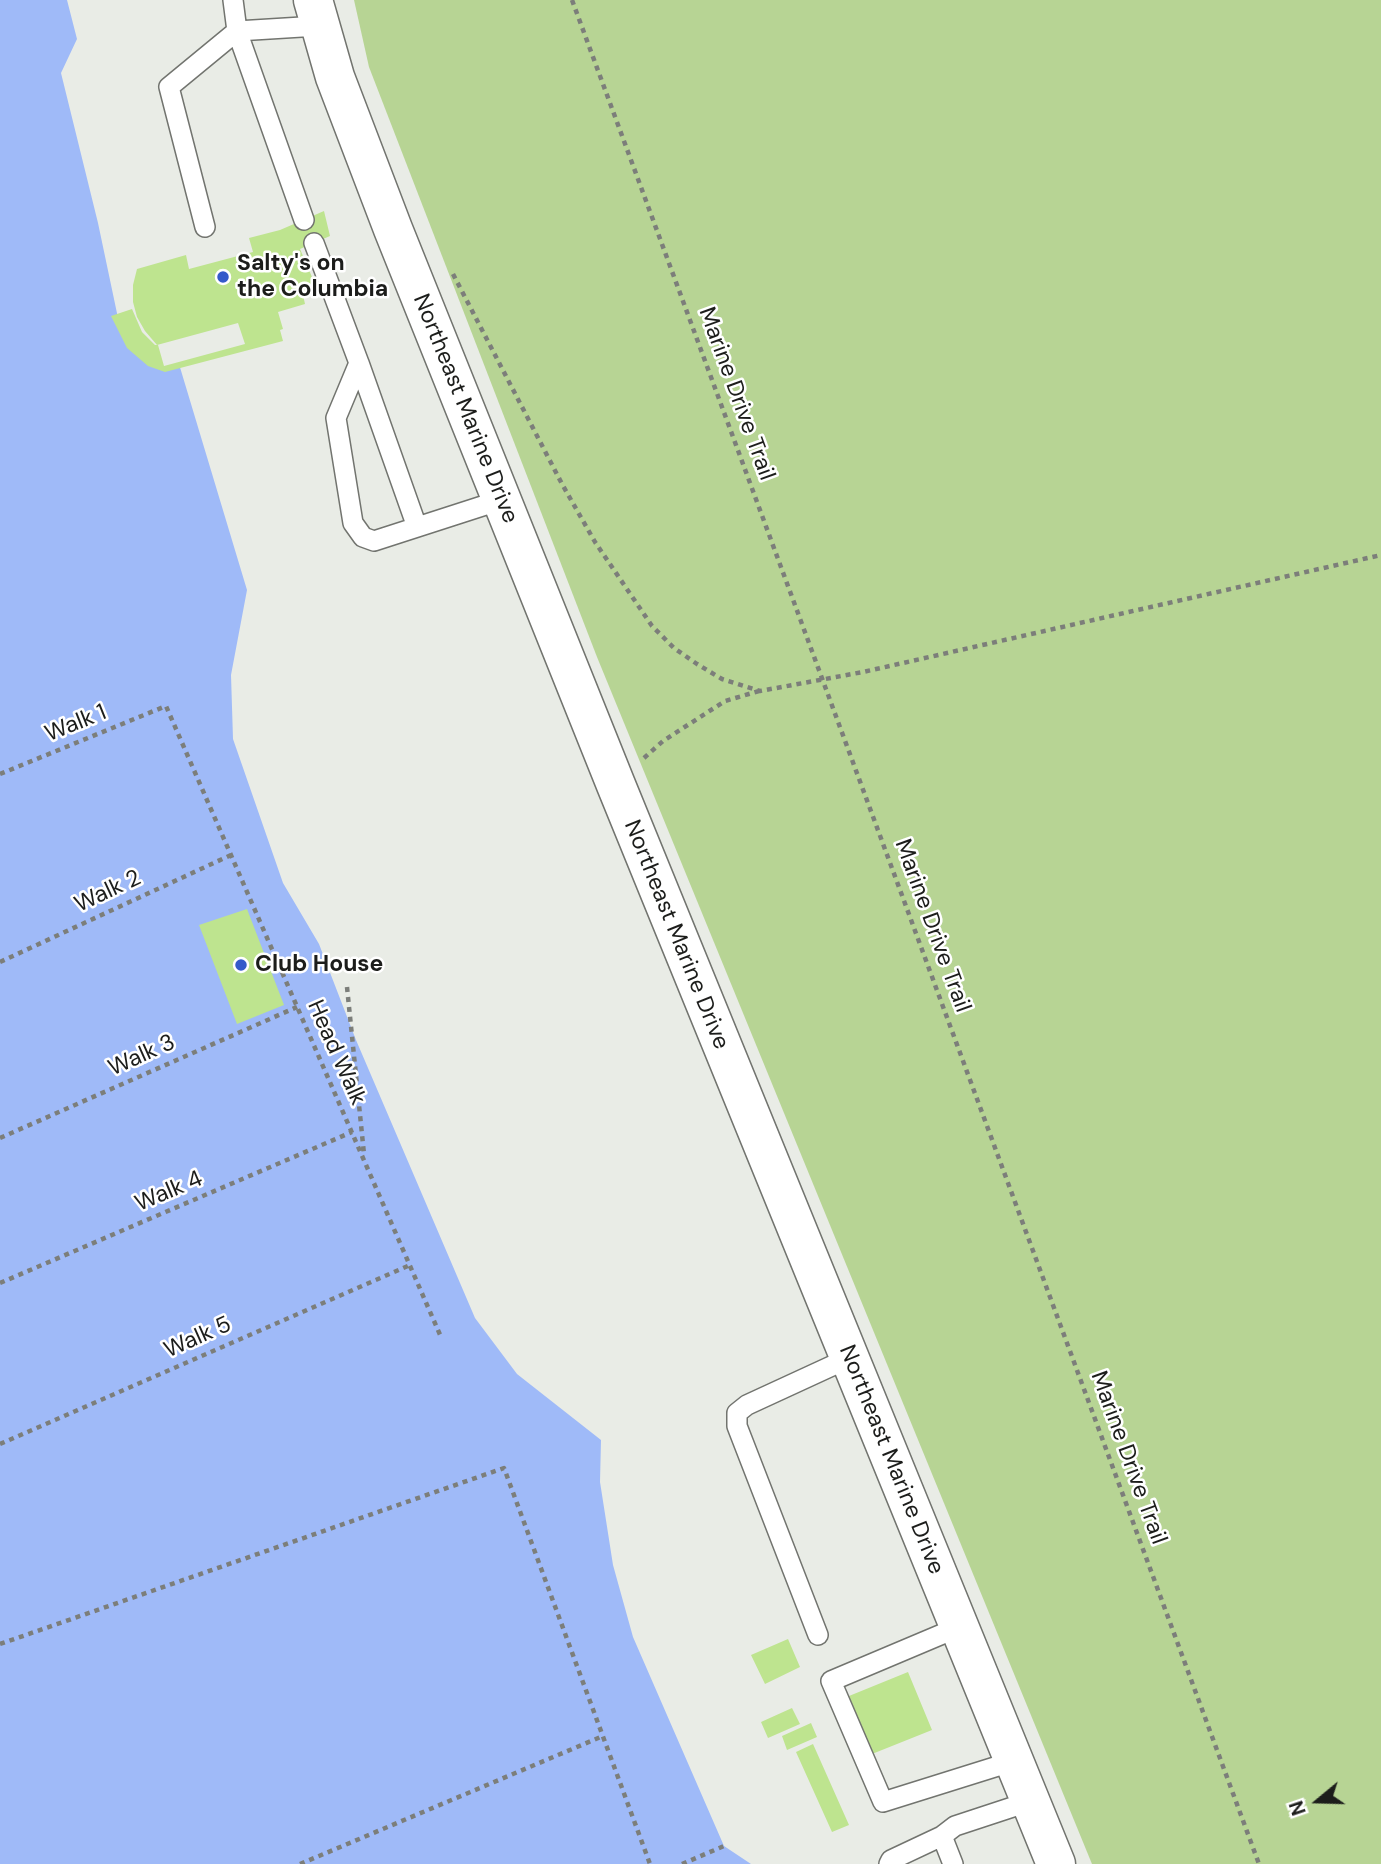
<!DOCTYPE html>
<style>
body{margin:0}
#map{position:relative;width:1381px;height:1864px;overflow:hidden;background:#e9ece6;font-family:"DM Sans",sans-serif}
canvas{display:block}
.north{position:absolute;left:1283px;top:1766px;width:70px;height:70px;-webkit-text-stroke:5px #fff;paint-order:stroke;rotate:251deg;font-size:19px;font-weight:700;line-height:28px;text-align:center;color:#1c1d1b}
.north::after{content:'';display:block;margin:auto;width:24px;height:32px;background:#1c1d1b;clip-path:polygon(50% 0,100% 100%,50% 72%,0 100%)}
</style>
<div id="map">
<canvas width="1381" height="1864"></canvas>
<div class="north">N</div>
</div>
<script>
const context = document.querySelector('canvas').getContext('2d');
context.lineJoin = 'round';
function paint(path, color) {
  context.fillStyle = color;
  context.fill(path, 'evenodd');
}
function poly(rows) {
  const path = new Path2D();
  for (const r of rows) {
    path.moveTo(r[0], r[1]);
    for (let i = 2; i < r.length; i += 2) path.lineTo(r[i], r[i + 1]);
  }
  return path;
}
function stroke(path, color, width, dash) {
  context.strokeStyle = color;
  context.lineWidth = width;
  context.lineCap = dash ? 'butt' : 'round';
  context.setLineDash(dash || []);
  context.stroke(path);
}
function label(font, color, halo, rows, align = 'center') {
  context.font = font + ' "DM Sans",sans-serif';
  context.lineWidth = 5;
  context.setLineDash([]);
  context.textBaseline = 'middle';
  context.strokeStyle = halo;
  context.fillStyle = color;
  for (const [text, x, y, turn = 0] of rows) {
    context.save();
    context.translate(x, y);
    context.rotate((+turn || 0) * Math.PI / 180);
    context.textAlign = isNaN(turn) ? turn : align;
    if (halo) context.strokeText(text, 0, 0);
    context.fillText(text, 0, 0);
    context.restore();
  }
}
const green = poly([
 [354,0,1381,0,1381,1864,1092,1864,597,657,369,67]
]);
const water = poly([
 [0,0,67,0,77,39,61,73,98,223,118,318,160,368,179,364,247,590,231,675,233,739,283,883,319,944,356,1040,475,1318,517,1374,601,1440,600,1482,613,1565,633,1637,724,1846,751,1864,0,1864]
]);
const building = poly([
 [324,211,330,236,300,249,318,291,303,295,305,304,278,312,283,329,280,330,283,341,165,372,148,366,127,348,111,316,132,309,142,332,155,345,158,345,164,366,245,344,238,323,157,345,145,331,137,317,133,302,133,285,137,269,186,255,189,269,253,252,249,238,280,230],
 [247,909,284,1005,237,1024,199,925],
 [788,1639,800,1667,765,1684,751,1655],
 [908,1672,932,1730,872,1754,849,1696],
 [792,1708,800,1724,768,1738,761,1722],
 [811,1723,817,1737,787,1750,782,1736],
 [813,1744,849,1825,832,1832,796,1752]
]);
const path = poly([
 [572,0,1259,1864],
 [453,274,562,484,595,542,652,626,674,648,697,664,722,679,760,691,863,672,1381,555],
 [644,758,663,741,725,701,759,691],
 [0,774,166,706,441,1337],
 [0,962,231,855],
 [347,987,364,1154],
 [0,1138,297,1007],
 [0,1283,352,1132],
 [0,1444,410,1265],
 [0,1644,504,1468,650,1864],
 [300,1864,603,1736],
 [682,1864,724,1846]
]);
const service = poly([
 [233,0,237,31,304,220],
 [205,227,169,87,237,31,318,26],
 [314,243,359,363,336,418,353,523,363,537,374,541,501,500],
 [359,363,417,527],
 [959,1627,831,1681,883,1802,1014,1761],
 [818,1635,737,1426,737,1413,747,1405,849,1358],
 [942,1836,953,1864],
 [889,1864,891,1860,942,1836,955,1826,1031,1801]
]);
const secondary = poly([
 [313,0,335,77,393,229,616,785,1056,1864]
]);
const markers = [
 [223,277,7,"#345aca"],
 [241,965,7,"#345aca"]
];
const poiNames = [
 ["Salty's on",237,264],
 ["the Columbia",237,290],
 ["Club House",255,965]
];
const streetNames = [
 ["Marine Drive Trail",736,394,70],
 ["Northeast Marine Drive",465,409,68],
 ["Walk 1",76,724,-22],
 ["Walk 2",108,892,-25],
 ["Marine Drive Trail",932,926,70],
 ["Northeast Marine Drive",676,935,68],
 ["Head Walk",336,1053,66],
 ["Walk 3",142,1056,-24],
 ["Walk 4",169,1192,-23],
 ["Walk 5",198,1338,-24],
 ["Marine Drive Trail",1128,1458,70],
 ["Northeast Marine Drive",891,1460,68]
];
paint(green, '#b7d494');
paint(water, '#9fbaf8');
paint(building, '#bee48f');
stroke(service, '#72746f', 22);
stroke(secondary, '#72746f', 41);
stroke(path, '#7c7e7a', 4.5, [5, 5]);
stroke(service, '#fff', 19);
stroke(secondary, '#fff', 38);
for (const [x, y, r, color] of markers) {
  const dot = new Path2D();
  dot.arc(x, y, r, 0, 2 * Math.PI);
  context.fillStyle = color;
  context.fill(dot);
  stroke(dot, '#fff', 2.5);
}
label('bold 23px', '#1c1d1b', '#fff', poiNames, 'left');
label('23px', '#1c1d1b', '#fff', streetNames);
</script>
